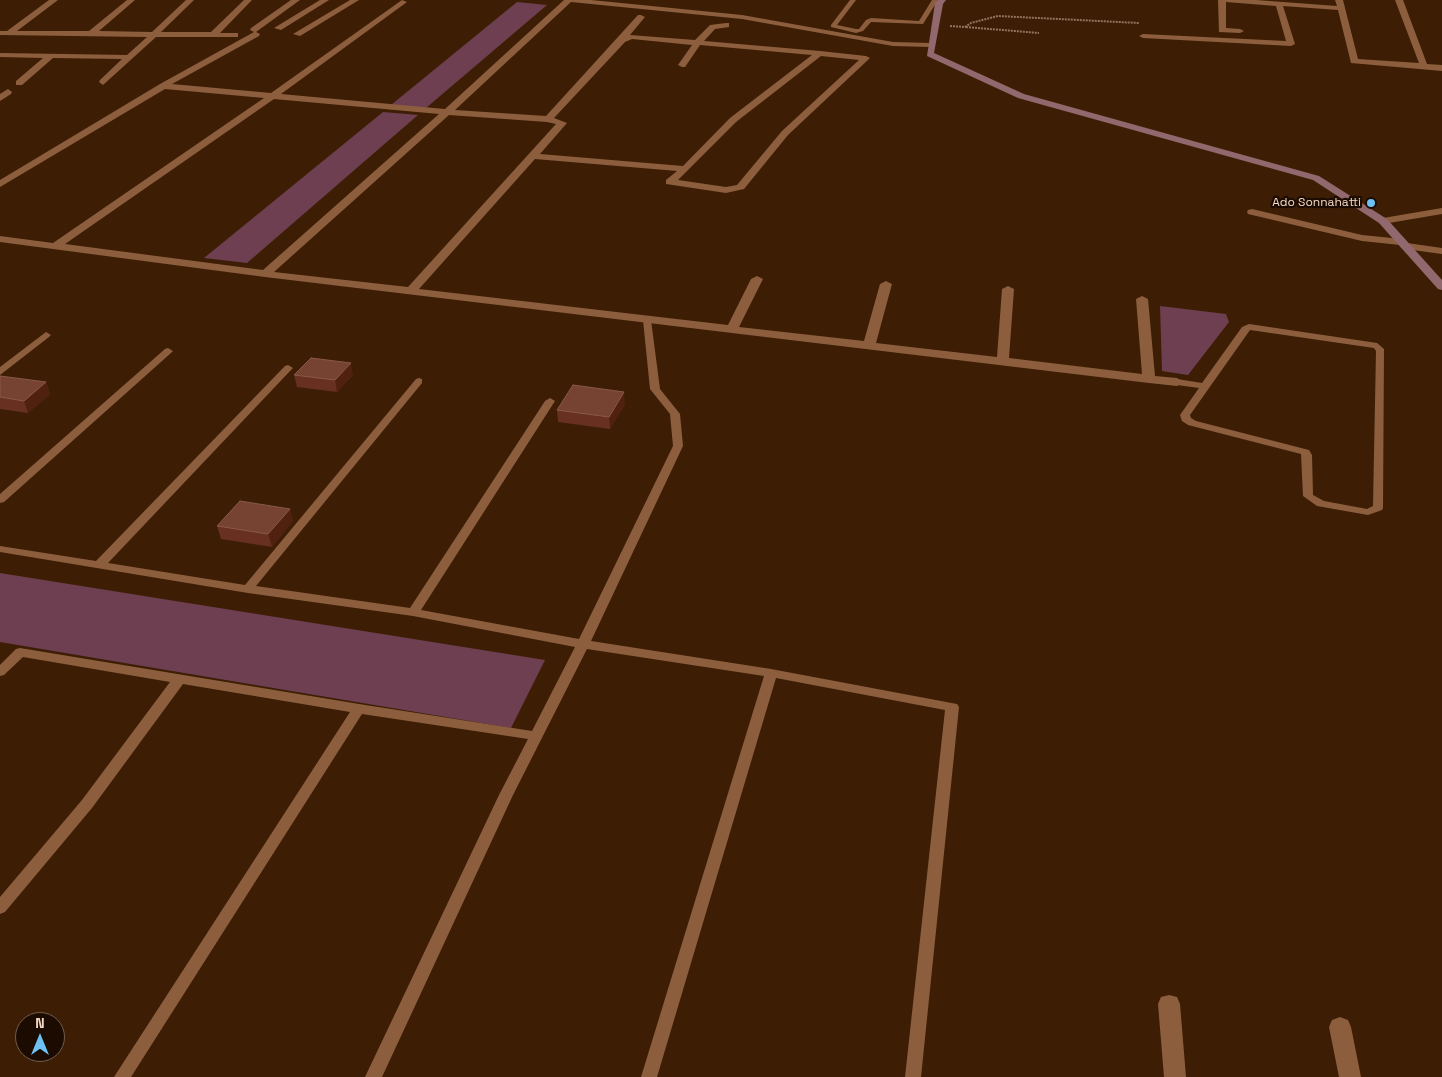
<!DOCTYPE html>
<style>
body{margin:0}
#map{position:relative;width:1442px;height:1077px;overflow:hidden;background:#3d1e04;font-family:"Space Grotesk",sans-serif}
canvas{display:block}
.north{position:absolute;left:15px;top:1012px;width:50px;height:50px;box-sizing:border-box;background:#1c0b01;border:1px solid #725d50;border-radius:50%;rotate:0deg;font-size:14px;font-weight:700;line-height:20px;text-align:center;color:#f2d8c6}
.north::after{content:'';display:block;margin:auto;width:18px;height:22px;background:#6dc2f3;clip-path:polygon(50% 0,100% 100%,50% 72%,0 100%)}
</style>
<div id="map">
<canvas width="1442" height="1077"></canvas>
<div class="north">N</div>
</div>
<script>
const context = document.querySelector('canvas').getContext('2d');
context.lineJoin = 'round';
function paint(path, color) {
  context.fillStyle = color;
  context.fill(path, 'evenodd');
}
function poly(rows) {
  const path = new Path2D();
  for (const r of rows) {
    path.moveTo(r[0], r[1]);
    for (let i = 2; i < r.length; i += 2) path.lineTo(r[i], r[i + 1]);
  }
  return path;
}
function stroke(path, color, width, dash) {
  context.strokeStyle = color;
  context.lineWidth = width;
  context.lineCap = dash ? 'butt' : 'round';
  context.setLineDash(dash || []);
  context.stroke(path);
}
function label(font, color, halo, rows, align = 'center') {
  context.font = font + ' "Space Grotesk",sans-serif';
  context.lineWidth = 4.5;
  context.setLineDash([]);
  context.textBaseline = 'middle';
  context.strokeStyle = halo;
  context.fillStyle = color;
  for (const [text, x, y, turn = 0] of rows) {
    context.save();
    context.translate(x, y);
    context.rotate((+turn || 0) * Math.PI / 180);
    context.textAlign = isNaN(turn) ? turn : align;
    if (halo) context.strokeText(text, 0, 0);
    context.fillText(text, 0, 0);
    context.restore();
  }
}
const green = poly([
 [517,2,547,5,426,108,391,105],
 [383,112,418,115,247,263,204,258],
 [1160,306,1226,314,1229,322,1188,375,1162,371],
 [0,573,545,660,511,728,0,642]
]);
const path = poly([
 [950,26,965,27,971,23,998,16,1139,23],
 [966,27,1039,33]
]);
const lane = poly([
 [850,0,856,0,837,25,856,29,859,29,866,20,871,18,919,21,932,0,938,0,923,24,871,22,863,31,856,33,831,27,831,25,850,0],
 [647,317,651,320,660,389,680,414,683,446,591,641,771,669,957,704,959,707,921,1077,905,1077,945,710,776,678,657,1077,641,1077,764,676,587,649,513,795,382,1077,365,1077,499,795,528,739,362,714,131,1077,114,1077,350,712,183,684,92,808,5,912,0,914,0,897,82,800,170,682,23,657,4,675,0,676,0,665,16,649,20,648,359,704,532,731,575,647,413,616,248,593,0,552,0,546,96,561,285,366,288,365,293,368,291,370,108,563,245,585,416,379,419,378,422,379,422,383,256,586,410,608,545,401,550,398,555,401,421,610,579,639,673,446,670,414,650,389,643,320,647,317],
 [1249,324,1377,343,1384,349,1383,508,1382,510,1368,515,1317,506,1303,496,1301,454,1188,425,1182,421,1180,415,1199,388,1177,385,1172,382,1177,379,1202,383,1242,327,1249,324],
 [1250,330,1374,348,1376,351,1373,506,1367,509,1324,501,1313,495,1312,455,1309,450,1196,421,1191,418,1190,415,1250,330],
 [46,332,51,335,49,337,0,375,0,367,46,332],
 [168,348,173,351,171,353,4,502,0,503,0,494,165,349,168,348]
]);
const street = poly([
 [49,0,58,0,17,31,89,31,127,0,135,0,99,31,152,32,186,0,194,0,161,32,211,32,244,0,252,0,220,33,238,33,238,37,156,37,103,85,99,82,100,80,122,59,53,58,22,85,16,85,16,81,43,58,0,57,0,53,127,55,147,37,0,35,0,31,7,31,49,0],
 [291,0,300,0,256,32,260,34,259,36,172,84,271,93,402,0,407,2,281,94,445,109,564,0,591,0,742,15,893,42,931,43,935,45,931,47,893,46,742,19,571,2,455,110,546,116,638,15,641,15,645,17,630,35,695,40,710,25,726,23,729,23,729,27,715,29,704,41,820,51,866,56,870,58,788,135,744,189,726,193,666,184,666,180,677,171,535,159,419,289,728,325,751,279,757,276,763,279,739,327,864,341,880,284,886,281,892,284,876,343,997,357,1002,289,1008,286,1014,289,1009,358,1142,374,1136,299,1142,296,1148,299,1155,376,1177,378,1183,382,1177,386,1149,383,265,277,0,242,0,236,53,243,264,98,165,89,0,187,0,180,160,84,254,32,250,30,251,28,291,0],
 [632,39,692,45,678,65,682,67,685,67,700,45,812,55,730,118,683,166,540,154,567,123,554,118,625,42,632,39],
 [821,56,859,60,782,131,737,185,726,187,678,180,736,122,821,56],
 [274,99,439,114,263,270,65,244,274,99],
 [449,115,547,122,556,124,408,287,274,272,449,115],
 [320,0,329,0,281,30,274,28,320,0],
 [350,0,359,0,300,36,293,34,350,0],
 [1218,0,1256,0,1337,6,1335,0,1343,0,1358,59,1419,63,1395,0,1403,0,1427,64,1442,65,1442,71,1351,63,1338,10,1283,6,1295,44,1291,46,1143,38,1139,36,1143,34,1286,41,1276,6,1226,2,1226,28,1240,29,1244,31,1240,33,1219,32,1218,0],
 [8,89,12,92,11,94,0,101,0,94,8,89],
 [1442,208,1442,214,1383,224,1378,221,1383,218,1442,208],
 [1252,209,1362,235,1402,239,1406,240,1407,243,1442,248,1442,254,1405,249,1401,248,1400,245,1362,241,1248,214,1247,212,1248,210,1252,209],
 [1169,995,1177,997,1180,1004,1186,1077,1164,1077,1158,1004,1161,997,1169,995],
 [1340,1017,1348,1020,1351,1027,1361,1077,1339,1077,1329,1027,1332,1020,1340,1017]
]);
const secondary = poly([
 [938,0,946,0,943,4,934,53,1024,94,1319,176,1387,219,1442,280,1442,290,1438,289,1379,223,1313,180,1018,98,927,56,935,3,938,0]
]);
const wall = poly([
 [294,375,353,375,337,392,297,387],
 [0,376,46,382,50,394,28,413,0,409],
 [625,404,610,429,558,422,557,410],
 [290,509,293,521,272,547,221,539,217,526]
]);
const shadedWall = poly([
 [351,363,353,375,337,392,335,380],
 [46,382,50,394,28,413,24,401],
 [624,392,625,404,610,429,609,417],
 [290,509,293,521,272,547,268,534]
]);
const building = poly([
 [311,358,351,363,335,380,294,375,311,358],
 [0,376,46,382,24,401,0,397,0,376],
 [573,385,624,392,609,417,557,410,573,385],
 [240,501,290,509,268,534,217,526,240,501]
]);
const markers = [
 [1371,203,5,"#6dc2f3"]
];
const farPoinames = [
 ["Ado Sonnahatti",1361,203]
];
paint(green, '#6d3f51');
stroke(path, '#91745e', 2, [2, 1]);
paint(lane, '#8c5e3e');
paint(street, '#8c5e3e');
paint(secondary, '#90686d');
paint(wall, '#673020');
paint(shadedWall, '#50210e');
paint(building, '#764232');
stroke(building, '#8a5949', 1);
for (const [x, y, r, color] of markers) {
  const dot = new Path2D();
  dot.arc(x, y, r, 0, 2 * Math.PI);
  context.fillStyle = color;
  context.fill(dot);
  stroke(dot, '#1c0b01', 2);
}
label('12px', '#f2d8c6', '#1c0b01', farPoinames, 'right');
</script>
